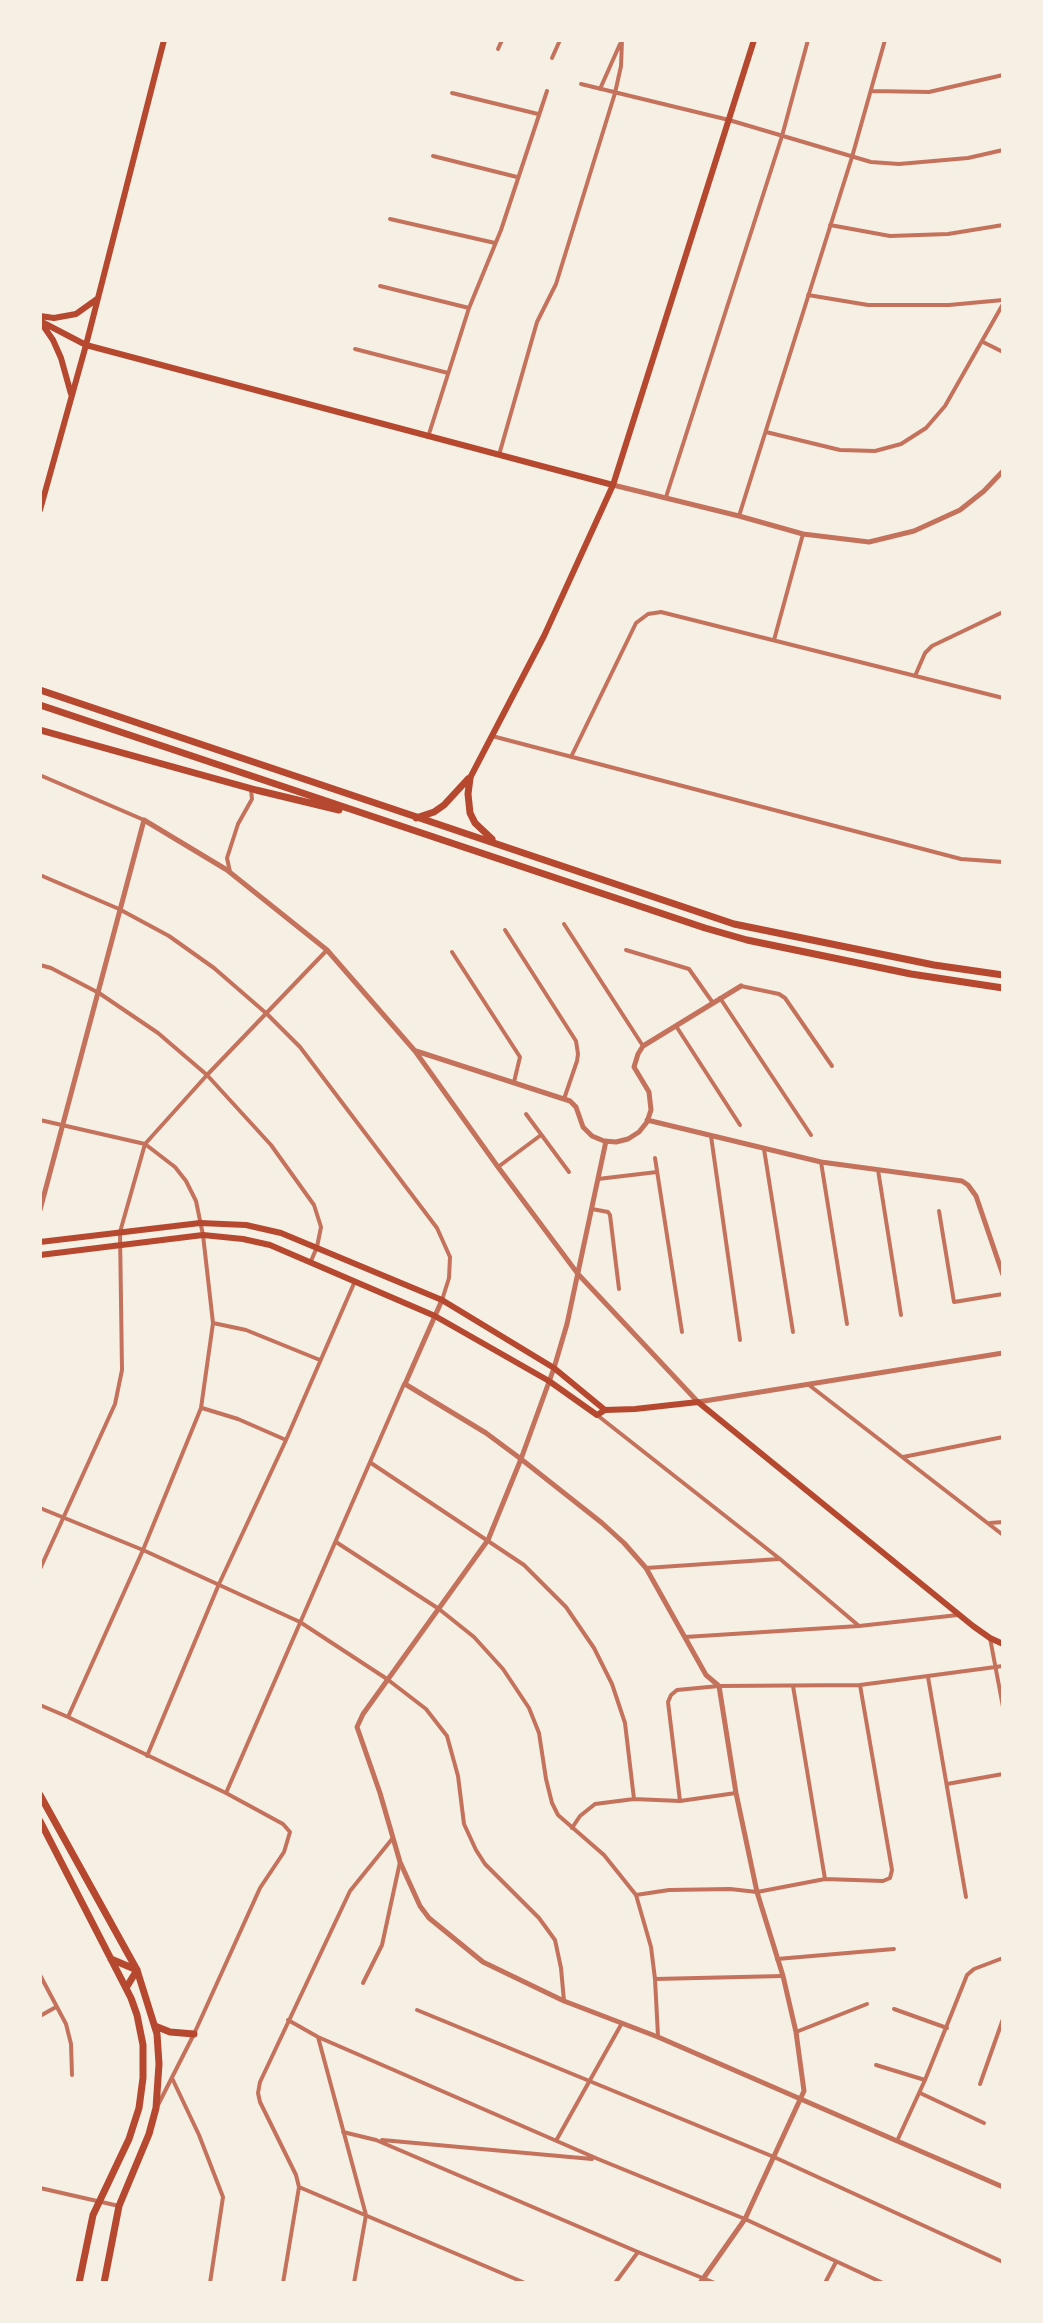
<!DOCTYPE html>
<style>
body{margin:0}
#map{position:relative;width:1043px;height:2323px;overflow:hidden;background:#f6efe4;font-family:"PT Sans Narrow",sans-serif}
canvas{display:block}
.frame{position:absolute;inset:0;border:42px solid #f6efe4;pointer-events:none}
</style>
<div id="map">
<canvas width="1043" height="2323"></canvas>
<div class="frame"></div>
</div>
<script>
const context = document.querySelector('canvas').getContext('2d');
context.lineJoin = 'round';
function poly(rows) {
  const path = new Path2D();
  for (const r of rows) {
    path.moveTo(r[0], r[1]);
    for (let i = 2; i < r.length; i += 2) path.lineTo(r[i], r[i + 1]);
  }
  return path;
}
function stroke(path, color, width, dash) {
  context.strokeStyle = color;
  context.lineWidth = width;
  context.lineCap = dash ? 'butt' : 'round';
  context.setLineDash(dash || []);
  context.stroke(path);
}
const minor = poly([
 [498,49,502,40],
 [552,58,560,40],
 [581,84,729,120,871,162,899,164,968,158,1003,150],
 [600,89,620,44],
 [872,91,929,92,1003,75],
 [452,93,538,114],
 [433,156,517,177],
 [390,219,495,243],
 [830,225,890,236,948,234,1003,225],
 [380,286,469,308],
 [808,295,868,305,949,305,1003,300],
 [983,342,1003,352],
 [355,349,448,373],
 [766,432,840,450,875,451,901,444,926,428,945,406,1003,304],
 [428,437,469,308,501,230,547,91],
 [499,455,537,322,556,284,615,93,621,66,622,40],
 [666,497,782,136,808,40],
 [739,516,852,157,885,40],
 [774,640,803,534],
 [915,676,925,653,932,646,1003,612],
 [492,736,961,859,1003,862],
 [571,757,636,623,648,614,661,612,1003,698],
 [42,776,144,820],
 [230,872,227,858,238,824,252,799,251,790],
 [40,875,119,909,169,936,214,968,267,1014,300,1047,437,1228,450,1257,449,1278,442,1300],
 [564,924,643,1046],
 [505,930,576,1041,578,1054,577,1061,564,1099],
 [626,950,689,969,713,1003],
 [452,952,520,1057,514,1082],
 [40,965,51,968,99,993,158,1033,207,1075,271,1145,314,1205,321,1227,317,1247,311,1261],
 [741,986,779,994,785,998,832,1066],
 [720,998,811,1135],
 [676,1026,740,1125],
 [526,1114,569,1172],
 [40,1120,145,1144,175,1167,186,1181,196,1201,203,1235,213,1323,201,1408,143,1550,68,1717],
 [711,1136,740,1340],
 [764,1149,793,1332],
 [655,1158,682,1332],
 [821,1162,847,1324],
 [498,1167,541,1135],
 [878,1170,901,1315],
 [598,1179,657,1172],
 [592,1209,608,1212,610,1215,619,1289],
 [939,1211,954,1302,1003,1294],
 [213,1323,246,1330,320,1360],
 [809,1385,1003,1535],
 [202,1408,238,1419,286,1440],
 [597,1415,780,1559,859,1626],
 [903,1457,1003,1437],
 [371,1463,524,1565,566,1607,594,1648,612,1684,625,1723,634,1799],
 [40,1508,143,1550,300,1622,387,1679,426,1709,447,1736,458,1776,464,1824,476,1850,485,1864,539,1918,555,1940,561,1968,564,2001],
 [990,1523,1003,1522],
 [336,1542,439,1609,474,1637,503,1669,529,1708,539,1733,546,1779,552,1803,558,1815,604,1855,636,1895,651,1947,655,1979,658,2036],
 [646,1568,779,1559],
 [40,1569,115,1404,122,1370,120,1232,145,1144,207,1075,327,950],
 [685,1637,859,1626,958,1615],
 [990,1638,1003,1707],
 [928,1677,966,1897],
 [793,1686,825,1879],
 [40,1705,68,1717,226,1793,283,1824,290,1832,284,1852,260,1888,194,2034,158,2105],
 [147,1756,219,1584,286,1440,355,1281],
 [947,1784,1003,1774],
 [226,1793,404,1384],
 [680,1801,668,1702,671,1695,677,1690,719,1686,860,1685,1003,1666],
 [572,1828,580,1816,595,1804,634,1799,680,1801,736,1793],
 [636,1895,669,1890,730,1889,757,1892,825,1879,883,1881,890,1878,892,1870,860,1685],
 [777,1959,894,1949],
 [40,1975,66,2024,71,2044,72,2075],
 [655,1979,783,1976],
 [363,1983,382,1945,400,1862],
 [894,2009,947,2028],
 [417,2010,774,2157,1003,2262],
 [40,2016,56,2007],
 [288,2020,318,2037,598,2159,745,2219,883,2283],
 [796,2032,867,2004],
 [318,2037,366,2215,354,2283],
 [876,2065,925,2080],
 [172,2078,199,2135,223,2197,210,2283],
 [980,2084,1003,2019],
 [920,2093,984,2123],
 [343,2132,376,2140,638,2252,715,2283],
 [557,2139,622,2023],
 [382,2140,592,2159],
 [897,2141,925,2080,967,1975,974,1969,1003,1958],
 [299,2187,525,2283],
 [40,2188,119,2206],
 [283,2283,299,2187,296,2175,260,2102,258,2093,260,2082,350,1891,392,1839],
 [615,2283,638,2252],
 [825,2283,836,2262]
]);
const tertiary = poly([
 [613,485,739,516,803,534,869,542,914,531,960,510,984,491,1003,471],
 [416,1051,570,1101,576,1107,583,1127,592,1136,604,1141,616,1142,628,1139,639,1132,647,1122,651,1110,649,1092,634,1067,638,1054,643,1046,741,986],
 [647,1120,821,1162,962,1181,968,1185,976,1196,1003,1275],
 [606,1141,567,1324,554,1368,521,1459,488,1540,363,1714,357,1727,380,1793,400,1862,420,1906,429,1918,483,1962,564,2001,658,2037,1003,2187],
 [40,1210,144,820,227,870,327,950,415,1051,498,1167,578,1274,698,1402,1003,1353],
 [442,1300,405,1384,486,1433,521,1459,602,1523,624,1543,646,1568,706,1675,719,1686,736,1793,757,1892,783,1976,796,2032,804,2091,745,2219,700,2283]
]);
const secondary = poly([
 [40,316,54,318,76,314,97,299],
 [40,321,86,345,613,485],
 [42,324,53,340,61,358,71,394],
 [40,510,86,345,164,40],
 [470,778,544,636,613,485,754,40],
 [40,1242,200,1223,246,1225,281,1233,442,1300,554,1368,605,1410],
 [40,1255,203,1235,243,1239,270,1245,435,1316,549,1381,597,1415,605,1410,635,1409,698,1402,973,1626,990,1638,1003,1644]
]);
const primary = poly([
 [40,690,734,924,934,965,1003,975],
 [40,705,705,928,747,940,911,974,1003,988],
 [40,730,256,790,339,810],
 [470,778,468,794,470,813,475,823,492,839],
 [416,818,434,812,444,805,468,779],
 [40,1795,137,1970,157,2034,159,2064,156,2108,149,2134,119,2206,104,2283],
 [40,1821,131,1998,137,2015,143,2045,143,2078,139,2108,129,2139,93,2215,79,2283],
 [111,1959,137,1970,126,1988],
 [155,2026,170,2032,194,2034]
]);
stroke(minor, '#c5725c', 4);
stroke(tertiary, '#c5725c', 5);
stroke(secondary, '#b5482f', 6);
stroke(primary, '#b5482f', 7);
</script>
